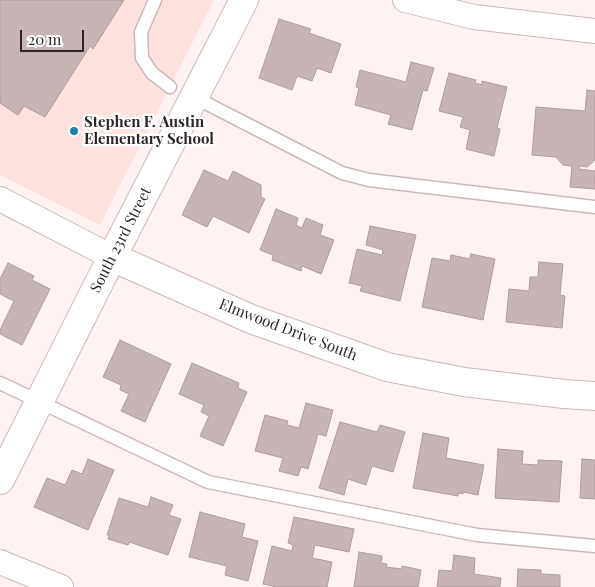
<!DOCTYPE html>
<style>
body{margin:0}
#map{position:relative;width:595px;height:587px;overflow:hidden;background:#fef3f2;font-family:"Playfair Display",serif}
canvas{display:block}
.scale{position:absolute;left:20px;top:30px;width:64px;height:22px;box-sizing:border-box;border:2px solid #2c2625;border-top:0;padding-left:6px;font-size:15px;line-height:18px;white-space:nowrap;color:#2c2625;-webkit-text-stroke:4px #fff;paint-order:stroke}
</style>
<div id="map">
<canvas width="595" height="587"></canvas>
<div class="scale">20 m</div>
</div>
<script>
const context = document.querySelector('canvas').getContext('2d');
context.lineJoin = 'round';
function paint(path, color) {
  context.fillStyle = color;
  context.fill(path, 'evenodd');
}
function poly(rows) {
  const path = new Path2D();
  for (const r of rows) {
    path.moveTo(r[0], r[1]);
    for (let i = 2; i < r.length; i += 2) path.lineTo(r[i], r[i + 1]);
  }
  return path;
}
function stroke(path, color, width, dash) {
  context.strokeStyle = color;
  context.lineWidth = width;
  context.lineCap = dash ? 'butt' : 'round';
  context.setLineDash(dash || []);
  context.stroke(path);
}
function label(font, color, halo, rows, align = 'center') {
  context.font = font + ' "Playfair Display",serif';
  context.lineWidth = 4.5;
  context.setLineDash([]);
  context.textBaseline = 'middle';
  context.strokeStyle = halo;
  context.fillStyle = color;
  for (const [text, x, y, turn = 0] of rows) {
    context.save();
    context.translate(x, y);
    context.rotate((+turn || 0) * Math.PI / 180);
    context.textAlign = isNaN(turn) ? turn : align;
    if (halo) context.strokeText(text, 0, 0);
    context.fillText(text, 0, 0);
    context.restore();
  }
}
const built = poly([
 [0,0,214,0,100,225,0,175]
]);
const building = poly([
 [0,0,124,0,93,49,90,46,45,117,24,106,18,115,0,103,0,0],
 [279,19,311,29,309,33,341,44,331,73,317,68,312,81,297,76,292,90,259,78,279,19],
 [411,62,434,68,427,91,423,90,412,130,388,124,391,115,355,105,359,88,356,87,360,70,406,82,411,62],
 [449,73,476,80,475,83,482,85,482,81,507,87,497,128,500,129,494,156,466,149,470,130,460,127,463,117,439,111,449,73],
 [587,90,595,91,595,160,587,167,579,166,579,169,595,171,595,189,570,187,572,166,563,165,556,157,532,155,536,107,585,111,587,90],
 [204,170,228,181,233,171,261,185,261,197,265,199,249,233,213,216,207,227,182,215,204,170],
 [276,209,298,218,296,225,302,228,306,218,323,225,320,235,334,240,321,274,302,266,301,271,272,260,273,255,260,250,276,209],
 [370,226,416,235,400,301,360,291,362,286,349,283,357,249,382,255,383,250,366,245,370,226],
 [471,254,495,259,483,320,422,307,432,258,450,261,451,255,470,259,471,254],
 [539,262,563,264,560,295,565,296,562,328,506,322,509,289,529,291,530,277,538,277,539,262],
 [8,263,34,276,32,280,50,289,22,345,0,334,0,330,14,301,0,294,0,279,8,263],
 [120,340,171,364,145,422,121,411,129,394,120,390,121,385,103,377,120,340],
 [192,363,239,383,238,388,247,392,223,446,200,436,209,416,201,412,204,405,179,394,192,363],
 [306,403,333,410,326,436,318,434,308,469,301,467,298,476,279,471,283,458,255,451,265,415,288,421,287,425,299,428,306,403],
 [340,422,377,432,380,425,405,432,393,472,372,466,366,485,348,479,344,495,319,488,340,422],
 [423,433,449,438,446,458,484,465,478,495,463,492,463,494,458,493,458,496,413,488,423,433],
 [498,449,523,451,522,464,538,465,538,460,562,461,559,502,495,498,498,449],
 [88,459,114,470,88,530,34,507,47,478,65,485,72,470,82,474,88,459],
 [582,459,595,460,595,499,580,498,582,459],
 [151,497,173,505,169,515,181,519,168,555,129,542,128,545,108,539,109,535,107,535,119,498,148,507,151,497],
 [200,512,245,524,242,537,258,541,248,581,225,575,227,566,189,557,200,512],
 [294,517,354,529,349,552,315,545,312,558,332,562,327,587,277,587,263,584,272,546,292,551,293,545,288,543,294,517],
 [359,552,382,556,381,563,387,564,386,567,402,569,402,566,421,570,418,587,354,587,359,552],
 [454,555,475,558,474,574,501,578,500,587,437,587,439,570,452,571,454,555],
 [518,569,541,570,541,574,560,575,560,587,517,587,518,569]
]);
const service = poly([
 [155,0,141,32,142,58,152,73,170,87],
 [194,97,342,173,369,180,595,207],
 [0,383,208,482,477,535,595,546]
]);
const minor = poly([
 [405,0,474,17,595,31],
 [0,199,112,257],
 [0,562,61,587]
]);
const tertiary = poly([
 [112,257,251,319,387,367,464,382,564,394,595,396],
 [0,480,112,257,244,0]
]);
const markers = [
 [74,131,5,"#1d81ac"]
];
const poiNames = [
 ["Stephen F. Austin",84,122],
 ["Elementary School",84,139]
];
const streetNames = [
 ["South 23rd Street",121,240,-63],
 ["Elmwood Drive South",288,330,21]
];
paint(built, '#fde2e0');
paint(building, '#c6b5b4');
stroke(building, '#ae9d9c', 1);
stroke(service, '#cbb9b8', 15);
stroke(minor, '#cbb9b8', 26);
stroke(tertiary, '#cbb9b8', 30);
stroke(service, '#fff', 12);
stroke(minor, '#fff', 24);
stroke(tertiary, '#fff', 28);
for (const [x, y, r, color] of markers) {
  const dot = new Path2D();
  dot.arc(x, y, r, 0, 2 * Math.PI);
  context.fillStyle = color;
  context.fill(dot);
  stroke(dot, '#fff', 2);
}
label('bold 15px', '#2c2625', '#fff', poiNames, 'left');
label('15px', '#2c2625', '#fff', streetNames);
</script>
